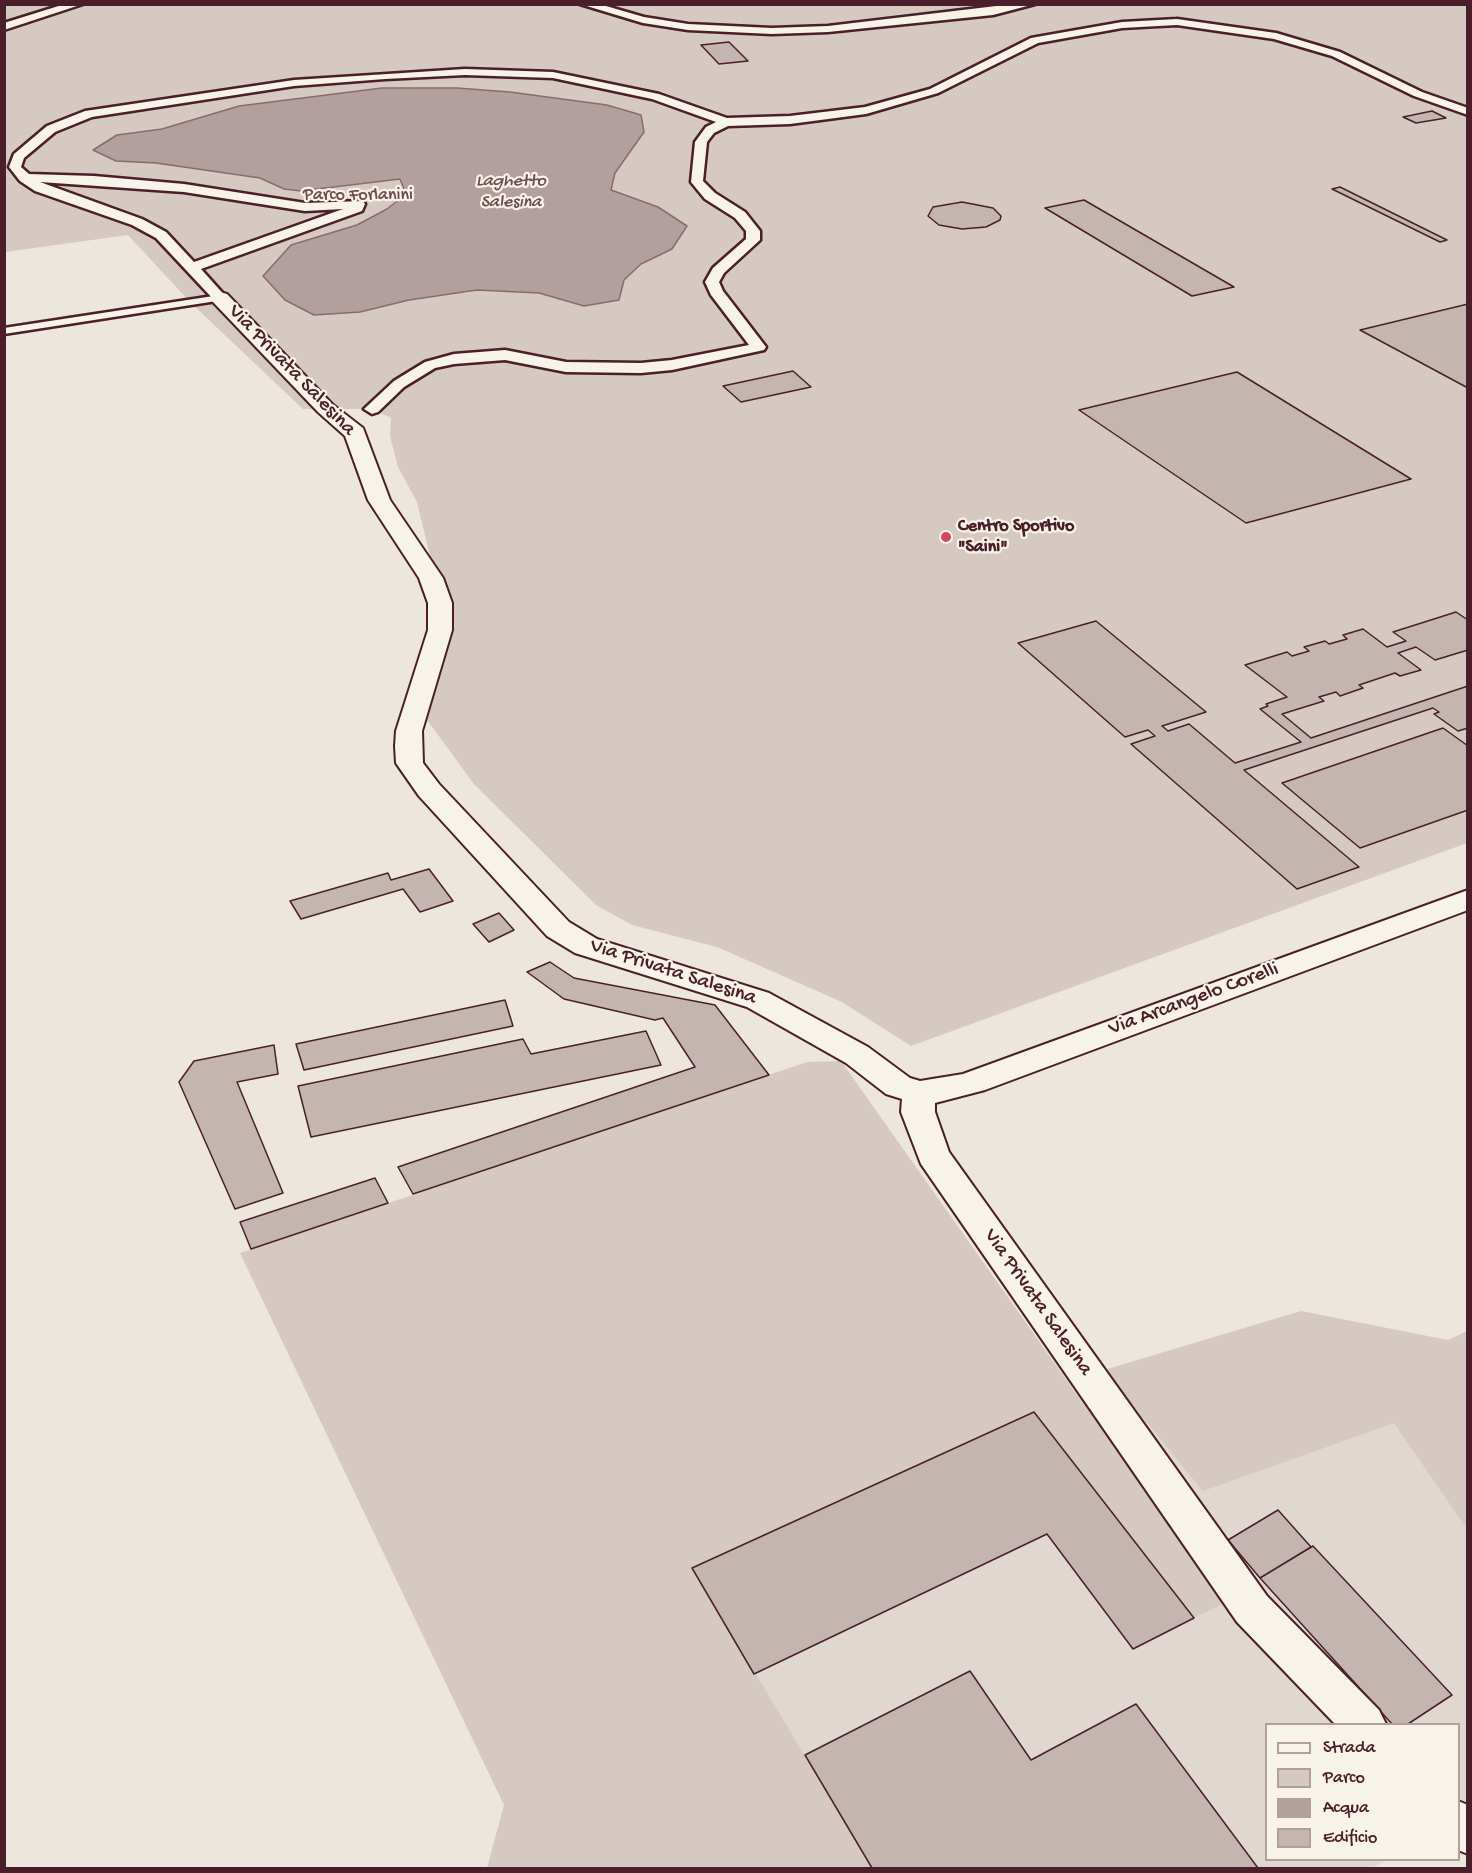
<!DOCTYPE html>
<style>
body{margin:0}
#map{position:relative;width:1472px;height:1873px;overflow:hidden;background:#ece6dd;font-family:"Gochi Hand",sans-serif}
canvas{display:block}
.frame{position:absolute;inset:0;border:6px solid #4a1f2b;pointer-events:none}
.legend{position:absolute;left:1265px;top:1723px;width:195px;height:138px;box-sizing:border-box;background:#f7f3e8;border:2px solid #b29e9c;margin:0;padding:8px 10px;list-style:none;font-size:18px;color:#4a1f2b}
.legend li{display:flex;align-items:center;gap:12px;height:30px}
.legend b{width:30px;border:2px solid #b29e9c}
</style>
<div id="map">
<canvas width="1472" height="1873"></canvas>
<div class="frame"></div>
<ul class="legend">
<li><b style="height:8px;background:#f7f3e8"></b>Strada</li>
<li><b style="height:16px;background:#d5c9c2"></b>Parco</li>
<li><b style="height:16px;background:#b39f9d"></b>Acqua</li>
<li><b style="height:16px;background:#c4b5b0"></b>Edificio</li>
</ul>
</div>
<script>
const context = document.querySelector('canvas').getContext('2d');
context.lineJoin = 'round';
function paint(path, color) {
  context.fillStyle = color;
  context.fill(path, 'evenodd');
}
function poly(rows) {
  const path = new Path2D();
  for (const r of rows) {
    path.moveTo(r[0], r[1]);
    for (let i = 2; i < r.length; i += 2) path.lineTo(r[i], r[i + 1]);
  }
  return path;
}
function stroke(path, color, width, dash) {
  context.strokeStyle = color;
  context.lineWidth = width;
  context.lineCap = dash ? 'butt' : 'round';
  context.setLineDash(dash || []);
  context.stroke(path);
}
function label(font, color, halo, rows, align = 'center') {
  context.font = font + ' "Gochi Hand",sans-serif';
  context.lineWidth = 4.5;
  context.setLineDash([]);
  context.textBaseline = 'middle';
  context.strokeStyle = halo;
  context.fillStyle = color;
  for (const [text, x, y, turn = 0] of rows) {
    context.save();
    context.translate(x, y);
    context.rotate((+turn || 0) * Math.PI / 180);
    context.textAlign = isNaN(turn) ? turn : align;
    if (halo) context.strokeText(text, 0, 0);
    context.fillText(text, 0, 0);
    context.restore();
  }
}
const built = poly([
 [1150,1372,1467,1394,1467,1807,1459,1813,1458,1724,1266,1724,1266,1860,1386,1860,1372,1868,859,1868,649,1560]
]);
const green = poly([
 [4,5,1467,5,1467,843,911,1046,842,1002,717,947,632,925,596,905,474,784,416,705,439,628,434,572,417,502,398,467,390,436,391,418,372,409,303,409,191,303,128,235,5,252],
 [841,1061,1224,1603,1194,1618,1033,1412,692,1568,872,1868,487,1868,504,1805,240,1253,807,1062],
 [1301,1311,1448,1340,1467,1331,1467,1529,1394,1423,1203,1491,1104,1370]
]);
const water = poly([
 [382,88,457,88,510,92,607,105,641,115,644,132,615,173,611,190,658,207,687,226,672,249,641,264,624,280,619,300,584,306,539,293,477,290,409,300,360,312,314,315,285,300,263,276,291,245,357,225,387,209,406,194,400,179,301,191,284,189,260,178,156,163,116,161,93,150,117,135,162,129,239,106,382,88]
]);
const building = poly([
 [729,42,748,61,719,64,701,45,729,42],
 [1432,111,1446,118,1416,123,1403,117,1432,111],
 [1340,187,1447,240,1440,242,1332,189,1340,187],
 [1084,200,1234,287,1192,296,1045,208,1084,200],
 [962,202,993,208,1001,216,1000,220,986,227,962,229,939,225,928,216,933,207,962,202],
 [1468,304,1468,388,1360,330,1468,304],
 [793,371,811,387,741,402,723,386,793,371],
 [1237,372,1411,479,1246,523,1079,410,1237,372],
 [1456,612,1468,620,1468,650,1435,660,1416,647,1398,653,1421,670,1400,676,1395,673,1359,685,1363,688,1340,696,1336,692,1319,697,1324,701,1282,714,1311,738,1468,686,1468,728,1458,731,1434,714,1439,712,1433,708,1244,770,1359,867,1297,889,1131,744,1155,736,1148,730,1125,737,1018,643,1096,621,1206,712,1162,726,1168,731,1189,724,1235,763,1301,742,1260,709,1268,706,1266,704,1287,697,1245,665,1287,652,1292,656,1309,651,1304,647,1325,641,1329,644,1347,639,1343,635,1363,629,1387,647,1406,641,1393,632,1456,612],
 [1443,728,1468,746,1468,810,1360,848,1282,783,1443,728],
 [429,869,453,901,420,912,403,889,301,919,290,901,388,873,391,880,429,869],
 [499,913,514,930,489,942,473,924,499,913],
 [550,962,574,978,715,1005,769,1075,413,1194,398,1167,695,1067,663,1018,655,1020,564,999,527,972,550,962],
 [505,1000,513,1026,304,1070,296,1044,505,1000],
 [646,1031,661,1065,311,1137,298,1086,523,1039,531,1054,646,1031],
 [274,1045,278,1074,237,1082,283,1193,235,1209,179,1082,194,1061,274,1045],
 [375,1178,388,1203,251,1249,240,1222,375,1178],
 [1034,1412,1194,1618,1133,1649,1047,1534,754,1674,692,1568,1034,1412],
 [1278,1510,1311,1547,1260,1578,1228,1540,1278,1510],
 [1313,1546,1452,1695,1408,1724,1392,1724,1260,1578,1313,1546],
 [970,1671,1031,1760,1136,1704,1258,1868,872,1868,805,1755,970,1671]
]);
const service = poly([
 [220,295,223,296,223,300,4,334,4,328,220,295]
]);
const pedestrian = poly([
 [65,4,83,4,4,30,4,23,65,4],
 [580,4,599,4,644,17,688,24,772,28,828,26,1013,4,1035,4,993,15,828,32,772,34,688,30,643,23,580,4],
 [1177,19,1276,33,1340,52,1422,92,1468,108,1468,115,1414,96,1332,56,1274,39,1177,25,1122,28,1038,43,938,93,866,114,790,124,728,126,714,133,707,142,703,181,715,193,745,212,760,231,760,240,724,273,719,282,723,291,766,347,764,350,672,370,641,373,566,372,505,360,454,364,435,368,404,387,378,412,372,414,364,409,394,381,425,362,454,354,505,350,566,362,641,363,672,360,749,345,711,295,705,282,713,268,746,239,746,231,735,218,705,199,691,182,695,142,706,127,716,122,652,99,553,78,465,75,385,79,294,86,92,117,55,132,24,158,21,167,29,174,94,176,184,184,305,203,363,201,365,204,362,211,201,269,227,298,220,302,215,301,156,238,132,225,35,191,20,181,9,167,14,154,47,126,85,111,294,80,465,69,553,72,659,94,727,118,790,116,865,107,930,89,1031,38,1122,22,1177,19],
 [40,182,184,192,305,211,343,209,194,262,166,232,142,219,40,182]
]);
const minor = poly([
 [220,292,227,294,332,404,363,428,390,500,443,578,452,603,452,630,422,731,423,763,439,784,569,922,597,939,769,993,868,1047,910,1078,920,1081,963,1074,1468,890,1468,910,985,1090,935,1103,935,1112,949,1152,1267,1596,1379,1710,1386,1724,1335,1724,1237,1622,921,1164,901,1112,902,1099,886,1094,846,1063,747,1007,575,953,547,936,419,796,396,763,395,746,396,731,428,630,428,603,419,578,368,500,345,436,318,412,213,302,210,298,220,292],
 [1458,1801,1468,1805,1468,1854,1458,1850,1458,1801]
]);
const markers = [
 [946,537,6,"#d1495b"]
];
const farWaternames = [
 ["Laghetto",511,182],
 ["Salesina",511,203]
];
const farParknames = [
 ["Parco Forlanini",358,196]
];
const farPoinames = [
 ["Centro Sportivo",958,527],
 ["\"Saini\"",958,548]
];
const streetNames = [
 ["Via Privata Salesina",291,371,46],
 ["Via Privata Salesina",673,973,18],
 ["Via Arcangelo Corelli",1194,1000,-20],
 ["Via Privata Salesina",1037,1303,55]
];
paint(built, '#e0d7d0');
paint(green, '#d5c9c2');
paint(water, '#b39f9d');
stroke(water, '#896c6f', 1.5);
paint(building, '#c4b5b0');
stroke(building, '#4a1f2b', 1.5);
stroke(service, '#4a1f2b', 5);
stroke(pedestrian, '#4a1f2b', 5);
stroke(minor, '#4a1f2b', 4);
paint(service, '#f7f3e8');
paint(pedestrian, '#f7f3e8');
paint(minor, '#f7f3e8');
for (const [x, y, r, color] of markers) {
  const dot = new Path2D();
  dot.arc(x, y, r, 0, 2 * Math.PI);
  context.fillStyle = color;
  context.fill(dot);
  stroke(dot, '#f7f3e8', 2);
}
label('italic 18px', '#6f4c53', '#f7f3e8', farWaternames);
label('18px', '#6d4a51', '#f7f3e8', farParknames);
label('bold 18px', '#4a1f2b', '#f7f3e8', farPoinames, 'left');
label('21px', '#4a1f2b', '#f7f3e8', streetNames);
</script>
